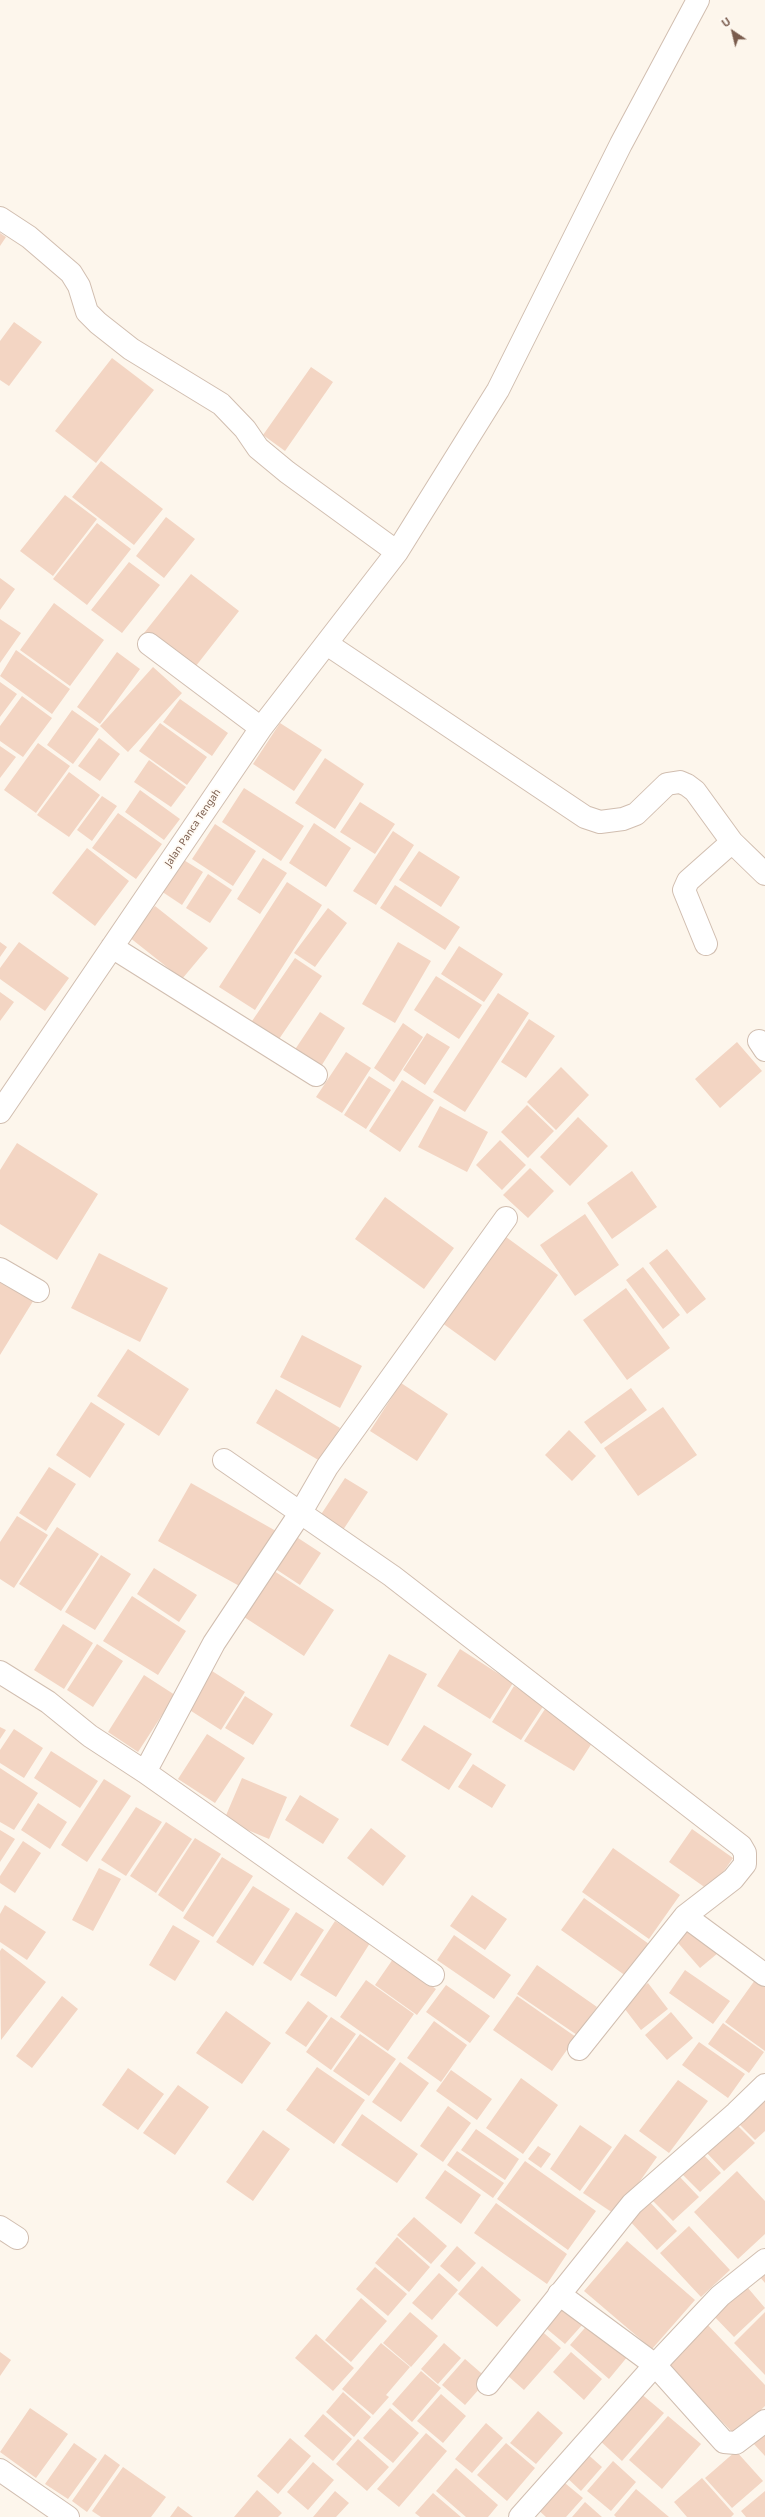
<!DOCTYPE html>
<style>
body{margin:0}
#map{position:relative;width:765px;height:2517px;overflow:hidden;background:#fdf6ec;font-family:"Noto Sans",sans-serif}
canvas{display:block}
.north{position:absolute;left:713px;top:12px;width:40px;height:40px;-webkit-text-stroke:3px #fffaf3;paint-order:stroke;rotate:325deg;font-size:11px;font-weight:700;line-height:16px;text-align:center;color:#7a5c4d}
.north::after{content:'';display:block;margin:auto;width:14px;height:18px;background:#7a5c4d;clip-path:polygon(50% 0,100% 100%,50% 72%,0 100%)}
</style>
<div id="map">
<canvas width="765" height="2517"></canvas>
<div class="north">U</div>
</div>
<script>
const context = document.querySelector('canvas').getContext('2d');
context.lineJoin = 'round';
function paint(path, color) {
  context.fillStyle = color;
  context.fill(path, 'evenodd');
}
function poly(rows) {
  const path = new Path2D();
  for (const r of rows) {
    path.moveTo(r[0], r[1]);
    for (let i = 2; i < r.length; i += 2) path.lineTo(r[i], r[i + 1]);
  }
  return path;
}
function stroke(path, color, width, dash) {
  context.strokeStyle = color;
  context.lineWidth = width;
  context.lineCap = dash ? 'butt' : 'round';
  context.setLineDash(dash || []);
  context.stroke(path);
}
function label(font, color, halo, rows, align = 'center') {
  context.font = font + ' "Noto Sans",sans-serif';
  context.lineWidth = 3.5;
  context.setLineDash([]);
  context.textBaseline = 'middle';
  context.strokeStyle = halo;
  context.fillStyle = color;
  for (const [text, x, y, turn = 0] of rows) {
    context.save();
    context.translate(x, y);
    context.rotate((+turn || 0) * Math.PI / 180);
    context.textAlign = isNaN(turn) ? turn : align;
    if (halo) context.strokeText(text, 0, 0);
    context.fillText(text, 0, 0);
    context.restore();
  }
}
const building = poly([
 [0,233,6,237,0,246],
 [14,322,42,342,9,386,0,380,0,341],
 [112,358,154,390,96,463,55,431],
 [311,367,333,382,285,451,263,435],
 [101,461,163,509,134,545,72,497],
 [65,495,97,519,53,576,20,551],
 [166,517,195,539,164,578,136,556],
 [97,523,131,549,87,605,53,579],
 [129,562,160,585,122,633,91,610],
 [191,574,239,611,192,671,144,633],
 [0,578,15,589,0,610],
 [54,603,104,640,70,686,20,650],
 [0,619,21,633,0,663],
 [16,650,70,689,52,714,0,676],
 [117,652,140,669,100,724,77,707],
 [153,667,182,693,128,752,100,726],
 [0,682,17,694,0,717],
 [22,696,52,718,23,757,0,741,0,726],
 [180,699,228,733,212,756,163,722],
 [72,710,99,729,73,764,47,745],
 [160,723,207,757,187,785,139,751],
 [280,723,322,750,294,791,253,764],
 [99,738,120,754,100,781,78,766],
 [38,743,70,766,36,813,4,790],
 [0,746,16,757,0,778],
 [325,758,364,784,335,829,295,803],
 [149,760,186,787,171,807,134,782],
 [69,772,100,795,69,837,37,815],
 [244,788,304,826,281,861,222,822],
 [140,790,180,819,164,840,125,812],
 [102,796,117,806,92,841,77,830],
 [360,802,395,824,375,854,340,832],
 [118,813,162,844,136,879,92,848],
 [314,823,351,848,326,887,289,863],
 [215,824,256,851,233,886,192,859],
 [393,831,414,845,376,905,353,891],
 [87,848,129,881,95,926,52,893],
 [419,851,460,877,441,907,399,880],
 [179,857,203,872,182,905,158,889],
 [263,858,287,873,260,914,237,899],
 [208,874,232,890,210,923,186,908],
 [287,882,322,905,255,1010,219,987],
 [395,885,460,927,445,950,380,908],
 [155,906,208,948,182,979,129,937],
 [328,908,347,923,315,967,294,953],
 [0,942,7,947,0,957],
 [19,942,69,978,45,1011,0,979,0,968],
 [398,942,431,961,395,1023,362,1004],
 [459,946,503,974,484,1002,441,974],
 [295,958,322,976,277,1042,250,1024],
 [436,976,482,1005,459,1039,414,1010],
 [0,992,14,1002,0,1021],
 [498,993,529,1013,465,1112,433,1092],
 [320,1012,345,1028,320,1068,294,1051],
 [529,1019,555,1036,526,1078,501,1062],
 [403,1023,423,1037,394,1082,374,1068],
 [427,1033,450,1047,425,1085,403,1070],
 [737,1042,762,1071,720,1108,695,1079],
 [346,1052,371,1068,342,1113,316,1097],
 [561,1067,589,1095,556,1130,527,1102],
 [369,1076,391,1090,366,1129,344,1115],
 [402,1080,434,1100,400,1152,369,1131],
 [527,1105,554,1131,528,1158,501,1132],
 [440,1106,488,1132,467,1172,418,1147],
 [578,1117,608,1146,570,1186,540,1157],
 [500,1140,526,1165,502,1190,476,1165],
 [17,1143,98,1194,57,1260,0,1224,0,1170],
 [530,1168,554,1191,528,1218,503,1195],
 [632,1171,657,1207,612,1239,587,1203],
 [385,1197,454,1248,424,1289,355,1239],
 [585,1214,619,1265,575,1296,540,1245],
 [502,1234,558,1275,495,1361,438,1320],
 [667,1249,706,1299,687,1314,649,1263],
 [99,1253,168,1288,140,1342,71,1308],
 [643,1267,680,1315,663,1329,626,1280],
 [0,1277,35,1298,0,1355],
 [626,1288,670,1348,627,1380,583,1320],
 [302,1335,362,1366,340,1408,280,1377],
 [128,1349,189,1389,159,1436,97,1396],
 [401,1383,448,1414,417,1461,370,1431],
 [631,1388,647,1410,601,1444,584,1422],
 [276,1389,340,1428,320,1461,256,1423],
 [91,1402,125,1424,90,1478,56,1455],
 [663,1407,697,1455,638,1496,604,1448],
 [569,1430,596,1456,572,1481,545,1455],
 [49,1467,76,1484,46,1531,19,1513],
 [345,1478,368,1492,343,1530,320,1516],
 [191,1483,276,1531,243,1588,158,1541],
 [17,1516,48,1535,14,1588,0,1579,0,1542],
 [57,1527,99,1554,61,1611,19,1584],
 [295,1536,321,1553,300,1585,274,1568],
 [101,1555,131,1574,95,1630,65,1612],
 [154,1568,197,1595,179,1622,137,1594],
 [271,1569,334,1610,304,1656,241,1615],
 [132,1596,186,1631,158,1675,103,1641],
 [63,1624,93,1643,64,1689,34,1670],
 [97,1644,123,1661,93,1707,67,1690],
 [460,1649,513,1683,490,1719,437,1686],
 [389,1654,427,1674,388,1746,350,1726],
 [212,1671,245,1692,221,1730,188,1709],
 [144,1675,175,1695,138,1752,108,1732],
 [514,1686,544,1705,521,1740,492,1722],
 [245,1696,273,1714,253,1745,225,1728],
 [545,1709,594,1740,574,1771,524,1741],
 [424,1725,472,1754,449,1790,401,1760],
 [0,1727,6,1730,0,1739],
 [14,1729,43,1748,24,1778,0,1763,0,1750],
 [207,1734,245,1758,215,1803,178,1779],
 [51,1751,98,1781,80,1808,34,1778],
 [473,1764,506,1785,492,1808,458,1787],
 [0,1768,38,1793,14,1830,0,1822],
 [242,1778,287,1797,269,1839,224,1820],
 [104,1779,131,1796,87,1862,61,1845],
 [300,1795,339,1819,323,1844,285,1820],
 [38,1803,67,1822,50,1849,21,1830],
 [136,1807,162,1822,126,1876,101,1860],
 [166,1822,192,1839,156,1893,130,1876],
 [371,1828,406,1856,383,1886,347,1858],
 [692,1829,733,1858,710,1891,669,1862],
 [0,1830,15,1839,0,1862],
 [195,1838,221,1854,183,1912,158,1895],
 [23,1841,41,1853,15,1893,0,1883,0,1876],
 [613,1848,680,1895,649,1939,582,1892],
 [222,1857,253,1876,213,1937,183,1918],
 [99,1868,121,1879,93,1931,72,1920],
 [253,1886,290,1909,253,1966,216,1942],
 [472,1895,507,1919,485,1950,450,1926],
 [584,1898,649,1944,626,1976,561,1930],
 [5,1905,46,1932,27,1960,0,1942,0,1914],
 [296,1912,324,1930,291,1981,263,1963],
 [335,1921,370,1943,336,1997,300,1975],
 [689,1921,718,1953,700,1968,672,1936],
 [173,1925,200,1941,175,1981,149,1965],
 [454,1935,511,1975,494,1999,437,1960],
 [2,1948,46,1982,1,2040,0,1951],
 [393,1959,436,1989,417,2015,375,1985],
 [537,1965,597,2007,577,2035,517,1994],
 [685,1970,730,2001,713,2024,669,1993],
 [366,1980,414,2014,388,2051,340,2017],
 [755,1980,765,1987,765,2051,725,2022],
 [648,1983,668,2009,641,2030,621,2004],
 [446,1985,490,2016,470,2043,426,2012],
 [62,1996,78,2009,32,2068,16,2056],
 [517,1996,576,2037,552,2071,493,2030],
 [308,2001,328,2016,306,2047,285,2033],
 [226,2011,271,2043,242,2084,196,2053],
 [671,2012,693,2038,667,2060,645,2035],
 [331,2017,356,2034,331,2070,306,2052],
 [434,2021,467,2045,441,2082,407,2058],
 [723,2023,764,2052,749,2073,708,2044],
 [360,2034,396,2059,369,2096,333,2071],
 [699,2042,745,2074,728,2098,682,2065],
 [400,2062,429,2083,401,2122,372,2102],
 [317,2067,365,2100,334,2144,286,2110],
 [128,2068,164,2094,138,2130,102,2105],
 [451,2070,492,2099,477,2120,436,2091],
 [521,2078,558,2105,523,2154,486,2128],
 [678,2080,708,2101,669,2153,639,2131],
 [178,2085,209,2107,175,2155,143,2133],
 [765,2096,765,2131,755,2140,737,2122],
 [448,2106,471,2123,443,2162,420,2146],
 [362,2114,418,2154,397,2183,341,2145],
 [735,2123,755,2143,724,2171,705,2151],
 [580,2125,612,2147,580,2191,550,2169],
 [476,2129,519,2159,505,2180,461,2150],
 [263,2130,290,2149,253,2201,226,2182],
 [625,2134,657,2157,616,2215,583,2193],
 [538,2146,551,2154,541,2168,528,2159],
 [457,2151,504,2183,493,2198,447,2165],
 [700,2151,721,2173,700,2192,679,2171],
 [525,2161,596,2211,568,2250,497,2199],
 [445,2170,481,2195,461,2224,425,2198],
 [737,2171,765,2201,765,2234,738,2259,694,2212],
 [678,2175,699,2197,673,2221,652,2200],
 [646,2198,677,2231,657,2250,626,2217],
 [496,2203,567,2254,547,2284,474,2233],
 [414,2217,447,2246,431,2264,397,2235],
 [689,2226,730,2270,701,2297,660,2253],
 [397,2237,430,2267,409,2292,375,2263],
 [627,2241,695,2300,652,2349,584,2291],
 [457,2246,476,2263,459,2282,440,2266],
 [482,2266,521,2300,497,2327,458,2294],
 [375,2267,407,2294,388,2316,356,2289],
 [765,2272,765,2283,760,2277],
 [439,2273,458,2290,432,2320,412,2303],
 [742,2281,765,2308,734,2337,710,2312],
 [361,2298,387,2321,351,2362,325,2340],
 [559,2303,583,2324,565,2344,541,2324],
 [410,2312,438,2336,411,2367,383,2343],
 [765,2312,765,2375,734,2343],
 [704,2321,765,2385,765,2406,735,2435,663,2360],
 [590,2322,628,2356,609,2379,570,2345],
 [537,2327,561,2348,524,2390,500,2369],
 [316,2334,354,2368,333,2391,295,2358],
 [381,2343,410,2367,386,2395,389,2397,373,2415,342,2389],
 [444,2343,461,2358,438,2384,421,2369],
 [0,2352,11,2360,0,2376],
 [571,2352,602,2379,584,2400,553,2372],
 [465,2359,488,2379,465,2405,442,2385],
 [421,2371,441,2388,412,2422,392,2404],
 [343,2392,371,2417,354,2437,326,2412],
 [639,2392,664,2413,622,2461,598,2439],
 [441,2394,466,2416,443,2443,417,2421],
 [30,2408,68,2434,36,2478,0,2452],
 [390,2408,419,2433,393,2463,363,2438],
 [538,2411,563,2433,536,2464,510,2443],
 [323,2414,352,2439,333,2461,304,2436],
 [668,2416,701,2444,662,2489,629,2460],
 [486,2423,503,2438,472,2473,455,2459],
 [426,2433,447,2451,399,2507,377,2489],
 [765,2433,765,2456,753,2443],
 [290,2438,311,2456,278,2494,257,2476],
 [358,2439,389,2467,367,2491,336,2464],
 [74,2443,97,2459,68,2499,45,2484],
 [506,2443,535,2468,507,2501,477,2475],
 [584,2451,602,2467,581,2491,564,2475],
 [736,2451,763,2481,732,2508,705,2478],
 [105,2454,120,2465,87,2512,72,2501],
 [613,2461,636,2482,611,2511,587,2491],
 [313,2462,334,2480,308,2510,287,2492],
 [123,2467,166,2497,151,2517,101,2517,92,2511],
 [456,2468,498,2505,488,2517,466,2517,436,2491],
 [702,2478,734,2514,731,2517,687,2517,674,2502],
 [560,2479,583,2498,566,2517,546,2517,535,2507],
 [636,2489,669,2517,616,2517,614,2515],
 [257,2490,282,2513,278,2517,234,2517],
 [335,2491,349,2503,336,2517,313,2517],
 [765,2491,765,2517,746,2517,741,2511],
 [433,2493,461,2517,420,2517,415,2513],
 [585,2502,602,2517,572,2517],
 [178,2506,193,2517,170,2517]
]);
const minor = poly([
 [0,218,29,237,71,273,79,286,87,312,98,323,131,349,221,404,245,429,258,448,287,472,397,552],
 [149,644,261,728],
 [327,644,585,817,600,822,623,819,636,814,667,784,680,782,687,785,695,791,732,842,765,874],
 [706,944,684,890,688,881,732,842],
 [112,947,316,1075],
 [759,1041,765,1050],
 [0,1112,261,728,397,552,498,390,621,144,698,0],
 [0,1269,38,1291],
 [224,1460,392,1576,741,1846,745,1853,745,1864,733,1879,685,1916,765,1975],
 [0,1672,48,1702,90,1736,145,1772,214,1643,301,1512,327,1467,506,1218],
 [145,1772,433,1975],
 [579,2049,685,1916],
 [0,2227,17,2238],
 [559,2294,655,2365,724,2442,736,2443,765,2421],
 [488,2384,632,2204,736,2113,765,2085],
 [0,2470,68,2517],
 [520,2517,655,2365,720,2296,765,2260]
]);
const streetNames = [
 ["Jalan Panca Tengah",193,828,-56]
];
paint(building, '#f3d5c3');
stroke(minor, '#d1beb0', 24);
stroke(minor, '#fff', 22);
label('10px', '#7a5c4d', '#fffaf3', streetNames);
</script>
